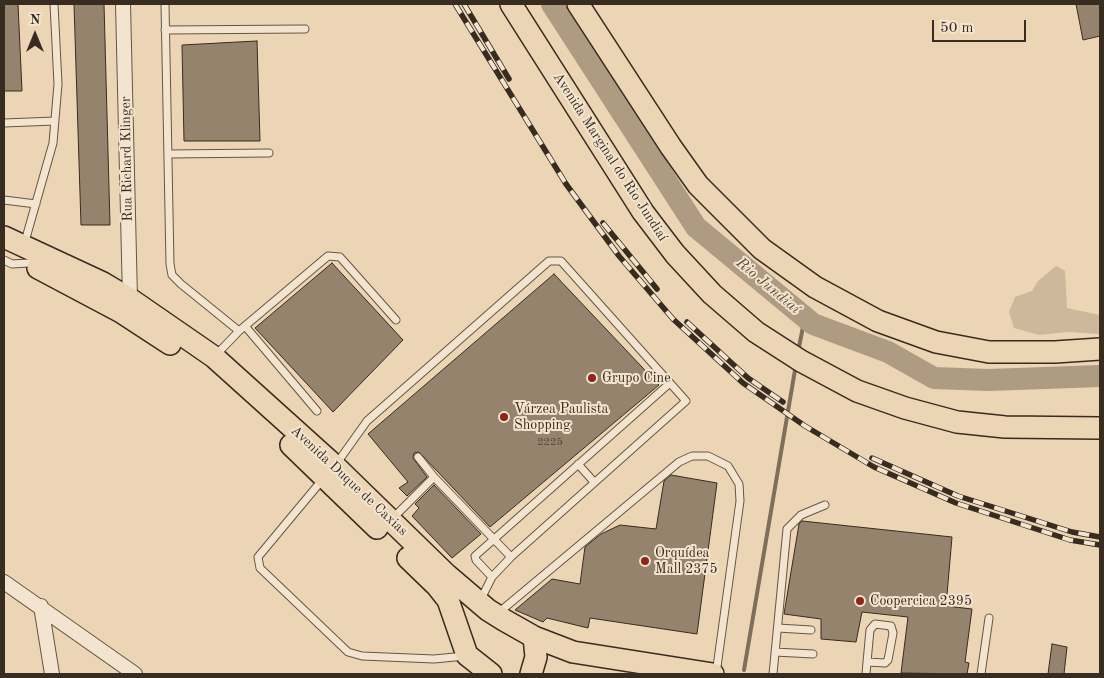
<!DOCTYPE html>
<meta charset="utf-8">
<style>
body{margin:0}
#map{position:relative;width:1104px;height:678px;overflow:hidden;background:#ecd5b5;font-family:"Old Standard TT",serif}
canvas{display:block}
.frame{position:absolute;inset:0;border:5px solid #382b1f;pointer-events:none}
.north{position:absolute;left:10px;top:10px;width:50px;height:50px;-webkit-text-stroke:4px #f3e4cf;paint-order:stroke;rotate:0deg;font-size:14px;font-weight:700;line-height:20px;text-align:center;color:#382b1f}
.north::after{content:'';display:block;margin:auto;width:18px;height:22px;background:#382b1f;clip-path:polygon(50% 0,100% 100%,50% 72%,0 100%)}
.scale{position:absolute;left:932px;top:20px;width:94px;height:22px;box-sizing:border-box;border:2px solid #382b1f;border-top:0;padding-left:6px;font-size:15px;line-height:18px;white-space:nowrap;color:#382b1f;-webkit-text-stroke:4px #f3e4cf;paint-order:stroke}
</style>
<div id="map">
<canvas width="1104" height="678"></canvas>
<div class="frame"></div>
<div class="north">N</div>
<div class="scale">50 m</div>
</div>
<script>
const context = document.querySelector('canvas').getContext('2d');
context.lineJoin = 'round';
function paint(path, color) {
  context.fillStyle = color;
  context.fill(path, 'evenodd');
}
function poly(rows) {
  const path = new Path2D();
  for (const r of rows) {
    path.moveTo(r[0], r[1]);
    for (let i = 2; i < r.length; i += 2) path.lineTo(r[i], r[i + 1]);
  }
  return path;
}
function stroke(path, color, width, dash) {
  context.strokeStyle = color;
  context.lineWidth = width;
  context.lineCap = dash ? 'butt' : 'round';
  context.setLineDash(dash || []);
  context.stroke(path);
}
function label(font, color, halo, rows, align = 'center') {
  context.font = font + ' "Old Standard TT",serif';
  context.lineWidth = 4;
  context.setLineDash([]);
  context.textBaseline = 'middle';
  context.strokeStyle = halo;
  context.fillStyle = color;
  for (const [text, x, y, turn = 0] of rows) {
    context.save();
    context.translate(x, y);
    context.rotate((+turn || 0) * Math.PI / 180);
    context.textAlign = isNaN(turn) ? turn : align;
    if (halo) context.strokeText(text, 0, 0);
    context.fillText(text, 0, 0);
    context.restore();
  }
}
const green = poly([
 [1056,266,1065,271,1067,308,1100,315,1100,334,1068,332,1039,335,1014,328,1009,312,1015,297,1032,291,1038,281]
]);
const stream = poly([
 [799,347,805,317],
 [744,670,795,370]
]);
const river = poly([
 [552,4,696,227,813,324,888,352,934,378,989,380,1100,376]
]);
const building = poly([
 [4,4,18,4,22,91,4,91,4,4],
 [74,4,104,4,110,225,81,225,74,4],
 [1076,4,1100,4,1100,36,1083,40,1076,4],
 [257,41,260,141,184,141,182,45,257,41],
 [332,263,403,340,333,412,255,328,332,263],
 [554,274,659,385,490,527,419,452,414,453,413,458,427,477,407,496,399,488,408,482,368,434,554,274],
 [671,475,717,483,697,634,590,618,588,628,547,618,543,622,515,610,552,579,580,584,585,547,601,534,620,525,656,529,664,481,671,475],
 [434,485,481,534,452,558,412,516,419,508,415,504,434,485],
 [802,521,952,537,946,606,972,609,965,662,969,663,967,674,901,673,908,617,862,612,856,642,821,639,821,619,784,614,799,524,802,521],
 [1052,644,1067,647,1064,674,1048,674,1052,644]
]);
const service = poly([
 [165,4,170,264,172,275,181,284,239,331,216,355],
 [165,30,305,29],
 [4,123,55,121],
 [168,154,269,153],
 [4,200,36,204],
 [24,245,53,143,58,84,54,4],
 [4,260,12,264,28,263],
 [245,326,317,411],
 [239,331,328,256,340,257,396,320],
 [418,457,434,477,511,557],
 [337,463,367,421,549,261,561,261,670,383,686,401,511,557,492,577,476,560,475,556,670,383],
 [578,464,594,482],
 [323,479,258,557,260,568,348,652,362,656,434,659,465,656],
 [393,518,434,477],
 [481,599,492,577],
 [497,614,679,462,692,456,708,456,728,466,739,484,740,501,716,674],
 [778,628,811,630],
 [775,652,813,654],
 [773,674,787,529,801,515,825,505],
 [866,674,867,662,870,630,875,624,891,626,893,633,888,660,885,663,867,662],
 [981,674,989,618]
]);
const minor = poly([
 [123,4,130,299,126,304],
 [4,582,135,674],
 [41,606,52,674]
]);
const primary = poly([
 [511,4,643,212,675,254,712,294,756,332,801,361,857,391,905,408,957,422,1005,427,1100,428],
 [578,4,671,147,698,185,762,249,815,287,878,321,936,342,989,352,1055,352,1100,349],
 [4,237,103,283,130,299,214,357,335,466,447,575,488,610,504,620,534,637,573,652,713,674],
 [38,268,121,312,170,344],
 [291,445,377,528],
 [408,558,437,586,448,600,467,655,491,674],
 [531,674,536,657,534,637]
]);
const rail = poly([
 [455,4,566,184,619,256,673,319,743,383,805,426,874,467,956,503,1070,540,1100,545],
 [464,4,509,79],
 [603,223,657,289],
 [687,322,748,378,783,402],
 [872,458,958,496,1072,532,1100,537]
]);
const markers = [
 [592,378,5,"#8f2418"],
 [504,417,5,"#8f2418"],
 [645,561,5,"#8f2418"],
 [860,601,5,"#8f2418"]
];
const numberNames = [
 ["2225",550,442]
];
const streetNames = [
 ["Avenida Marginal do Rio Jundiaí",610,157,57],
 ["Rua Richard Klinger",127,159,-91],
 ["Avenida Duque de Caxias",349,481,43]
];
const poiNames = [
 ["Grupo Cine",602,378],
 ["Várzea Paulista",514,409],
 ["Shopping",514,425],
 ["Orquídea",655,553],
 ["Mall 2375",655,569],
 ["Coopercica 2395",870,601]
];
const waterNames = [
 ["Rio Jundiaí",768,286,40]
];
paint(green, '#cdb89c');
stroke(stream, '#7f6e5a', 4);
stroke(river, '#af9b82', 22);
paint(building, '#96836d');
stroke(building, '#382b1f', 1);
stroke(service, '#655644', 9);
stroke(minor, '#655644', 16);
stroke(primary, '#382b1f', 24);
stroke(service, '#f3e4cf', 7);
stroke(minor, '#f3e4cf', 14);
stroke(primary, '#ecd5b5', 21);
stroke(rail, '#382b1f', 5.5);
stroke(rail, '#f3e4cf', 4, [11]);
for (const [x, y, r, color] of markers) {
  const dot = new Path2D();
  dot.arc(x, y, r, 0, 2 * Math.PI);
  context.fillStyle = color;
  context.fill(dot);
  stroke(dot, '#f3e4cf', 2);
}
label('11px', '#504132', null, numberNames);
label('14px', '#382b1f', '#f3e4cf', streetNames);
label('14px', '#382b1f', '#f3e4cf', poiNames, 'left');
label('italic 15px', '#5c4d3d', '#f3e4cf', waterNames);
</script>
